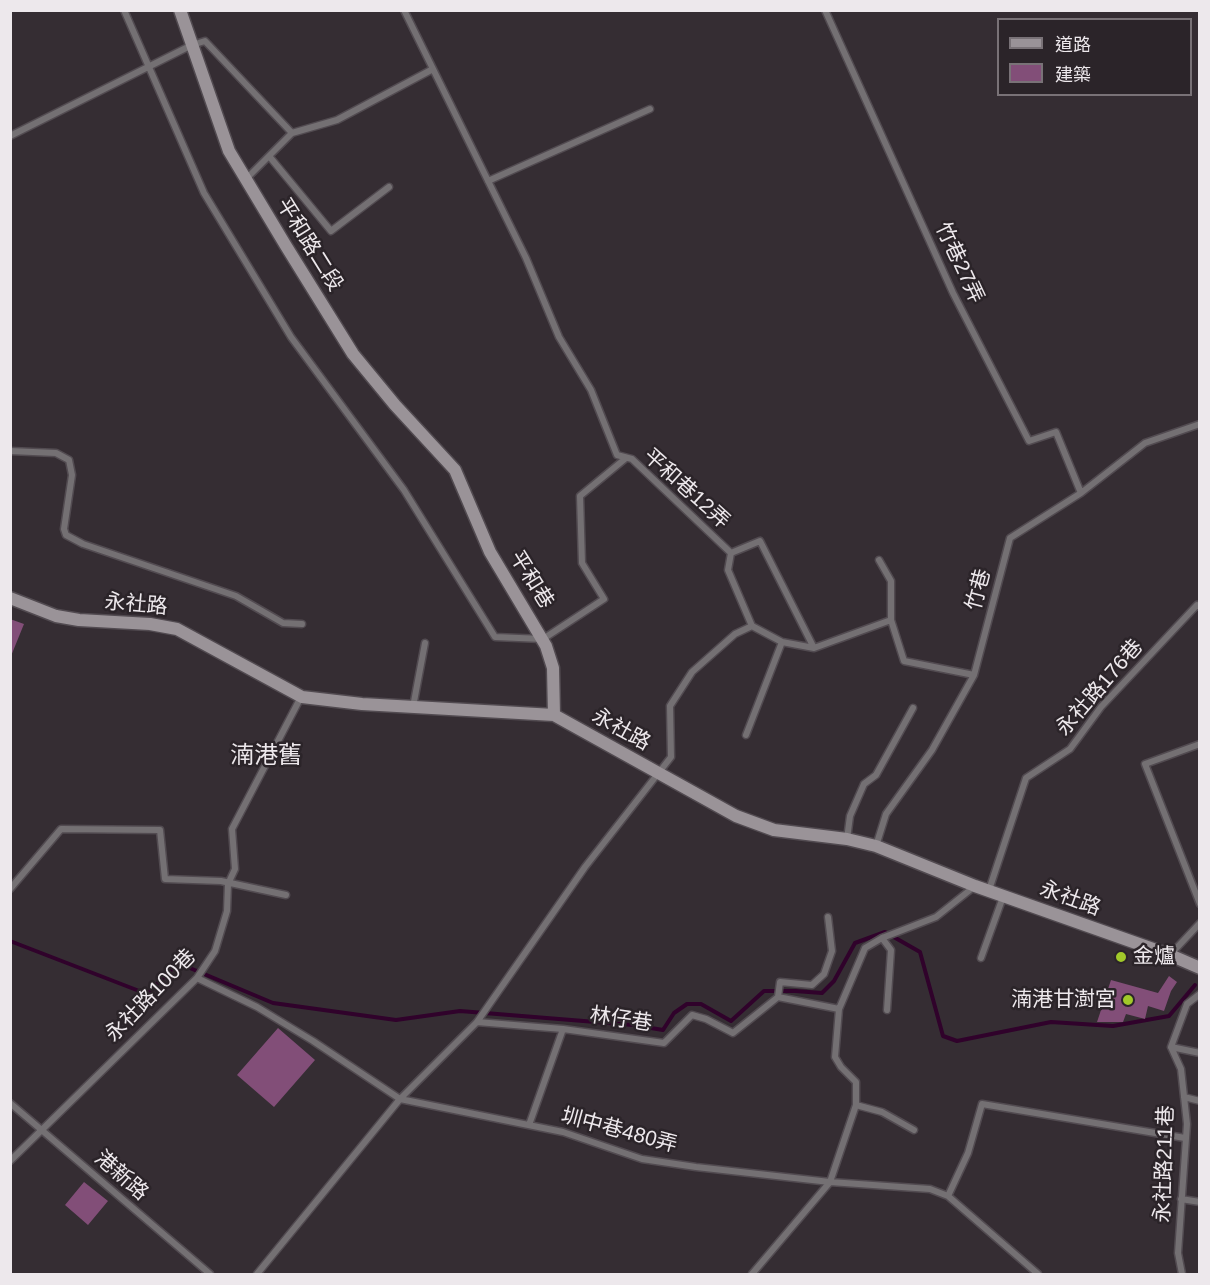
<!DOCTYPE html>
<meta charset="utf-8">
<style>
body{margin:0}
#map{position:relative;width:1210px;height:1285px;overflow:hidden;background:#352d33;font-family:Arial,"Noto Sans TC",sans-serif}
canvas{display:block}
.frame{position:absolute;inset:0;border:12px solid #ede8ec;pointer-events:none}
.legend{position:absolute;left:997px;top:18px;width:195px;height:78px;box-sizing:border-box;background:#2b2429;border:2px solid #797277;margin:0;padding:8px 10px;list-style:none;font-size:18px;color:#ede8ec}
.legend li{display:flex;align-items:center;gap:12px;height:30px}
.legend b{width:30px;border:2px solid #797277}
</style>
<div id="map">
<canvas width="1210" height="1285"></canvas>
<div class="frame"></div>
<ul class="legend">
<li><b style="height:8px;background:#9a9398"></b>道路</li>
<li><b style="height:16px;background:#824e78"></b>建築</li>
</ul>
</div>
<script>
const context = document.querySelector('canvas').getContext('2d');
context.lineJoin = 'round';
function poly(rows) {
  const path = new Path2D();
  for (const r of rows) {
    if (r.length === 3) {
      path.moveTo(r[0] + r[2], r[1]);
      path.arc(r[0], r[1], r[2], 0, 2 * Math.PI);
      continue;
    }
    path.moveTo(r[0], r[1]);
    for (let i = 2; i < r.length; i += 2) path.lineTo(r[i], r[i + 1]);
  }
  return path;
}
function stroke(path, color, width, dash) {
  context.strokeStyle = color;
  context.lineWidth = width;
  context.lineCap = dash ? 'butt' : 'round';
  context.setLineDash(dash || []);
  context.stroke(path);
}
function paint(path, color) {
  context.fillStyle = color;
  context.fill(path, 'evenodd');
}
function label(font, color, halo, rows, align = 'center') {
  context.font = font + ' Arial,"Noto Sans TC",sans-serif';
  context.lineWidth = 5;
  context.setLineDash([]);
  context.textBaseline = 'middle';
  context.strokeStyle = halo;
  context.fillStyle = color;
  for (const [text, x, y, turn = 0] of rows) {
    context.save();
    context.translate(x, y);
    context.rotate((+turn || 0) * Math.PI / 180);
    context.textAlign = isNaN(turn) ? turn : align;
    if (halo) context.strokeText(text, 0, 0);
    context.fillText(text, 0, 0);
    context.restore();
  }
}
const stream = poly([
 [10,941,147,994,178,963,273,1003,396,1020,460,1011,633,1025,663,1030,674,1013,687,1004,701,1004,731,1021,764,991,795,991,822,993,834,981,855,943,885,932,920,952,943,1036,957,1041,1051,1022,1113,1026,1169,1016,1195,985]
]);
const building = poly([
 [10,619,24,624,11,656,10,656],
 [1121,957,5.5],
 [1169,976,1177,982,1171,991,1164,1011,1148,1006,1145,1019,1126,1014,1123,1022,1097,1022,1111,980,1158,993],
 [278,1028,315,1060,274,1107,237,1075],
 [84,1182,108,1201,88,1225,65,1205]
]);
const lane = poly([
 [124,10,204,193,291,337,404,490,495,637,543,639,604,599,582,563,580,496,626,458],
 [404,10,526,258,559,337,591,390,617,455,632,459,731,553,760,541,814,648,891,620,904,661,974,675],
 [825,10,953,293,1029,441,1056,432,1081,493],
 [10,136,192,45,205,41,292,133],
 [269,156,331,231,389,187],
 [246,179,292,133,337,120,433,69],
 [488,181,650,109],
 [10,451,56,453,69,460,72,475,64,529,66,535,83,544,236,596,283,623,302,624],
 [879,560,891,581,891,620],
 [752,626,782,642,814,648],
 [413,707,425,643],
 [746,735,782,642],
 [1200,744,1145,764,1200,904],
 [847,839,850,816,864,784,876,775,913,708],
 [876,846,886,814,932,750,974,675,1010,538,1081,493,1145,443,1200,424],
 [10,889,61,829,160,830,165,879,221,881,286,895],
 [989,890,1026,778,1070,749,1101,707,1197,605,1200,607],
 [882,938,891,950,887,1010],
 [1170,955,1200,923],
 [981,958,1003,897],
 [197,978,257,1007,313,1041,400,1099,563,1132,642,1159,696,1167,830,1182,930,1189,948,1196,1038,1274],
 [778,997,780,982,812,985,824,974,832,951,828,917],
 [477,1022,563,1029,664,1043,692,1015,706,1019,733,1033,778,997,839,1009,865,948,882,938,936,917,975,886],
 [1171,1047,1200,1053],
 [1184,1097,1200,1101],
 [10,1103,210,1274],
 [856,1105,882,1112,914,1130],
 [529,1125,563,1029],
 [10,1161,197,978,215,951,227,911,228,884,235,869,232,829,301,697],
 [948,1196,968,1153,982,1104,1185,1138],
 [1181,1199,1200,1202],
 [257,1274,400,1099,477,1022,585,867,671,757,670,706,692,672,735,634,752,626,728,570,731,553],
 [752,1274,830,1182,856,1105,856,1082,841,1067,835,1057,839,1009],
 [1182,1274,1178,1253,1187,1124,1181,1069,1171,1047,1187,1004,1200,994]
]);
const secondary = poly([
 [180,10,229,151,286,246,353,354,395,405,455,470,490,552,546,646,553,668,554,715],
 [10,598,56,616,79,620,150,624,177,629,302,697,362,704,554,715,736,816,774,830,847,839,876,846,975,886,1170,955,1200,968]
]);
const markers = [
 [1121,957,6,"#a1c92a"],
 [1128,1000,6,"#a1c92a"]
];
const streetNames = [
 ["平和路二段",309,245,58],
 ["竹巷27弄",959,263,65],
 ["平和巷12弄",686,489,42],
 ["平和巷",531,580,58],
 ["竹巷",979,590,-75],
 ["永社路",136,605,5],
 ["永社路176巷",1100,688,-49],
 ["永社路",621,730,29],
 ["永社路",1070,899,20],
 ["永社路100巷",151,996,-46],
 ["林仔巷",621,1020,8],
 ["圳中巷480弄",619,1131,15],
 ["永社路211巷",1165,1164,-88],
 ["港新路",121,1176,41]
];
const poiNames = [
 ["金爐",1133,957],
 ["湳港甘澍宮",1116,1000,"right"]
];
const quarterNames = [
 ["湳港舊",266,756]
];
stroke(stream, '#30022b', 4);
paint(building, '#824e78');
stroke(lane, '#524b51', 9);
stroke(secondary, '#524b51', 15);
stroke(lane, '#747073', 6);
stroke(secondary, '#9a9398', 12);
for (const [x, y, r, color] of markers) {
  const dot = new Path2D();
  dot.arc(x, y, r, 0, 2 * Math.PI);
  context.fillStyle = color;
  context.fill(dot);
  stroke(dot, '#2b2429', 2);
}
label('21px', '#ede8ec', '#2b2429', streetNames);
label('21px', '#ede8ec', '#2b2429', poiNames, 'left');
label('24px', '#ede8ec', '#2b2429', quarterNames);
</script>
